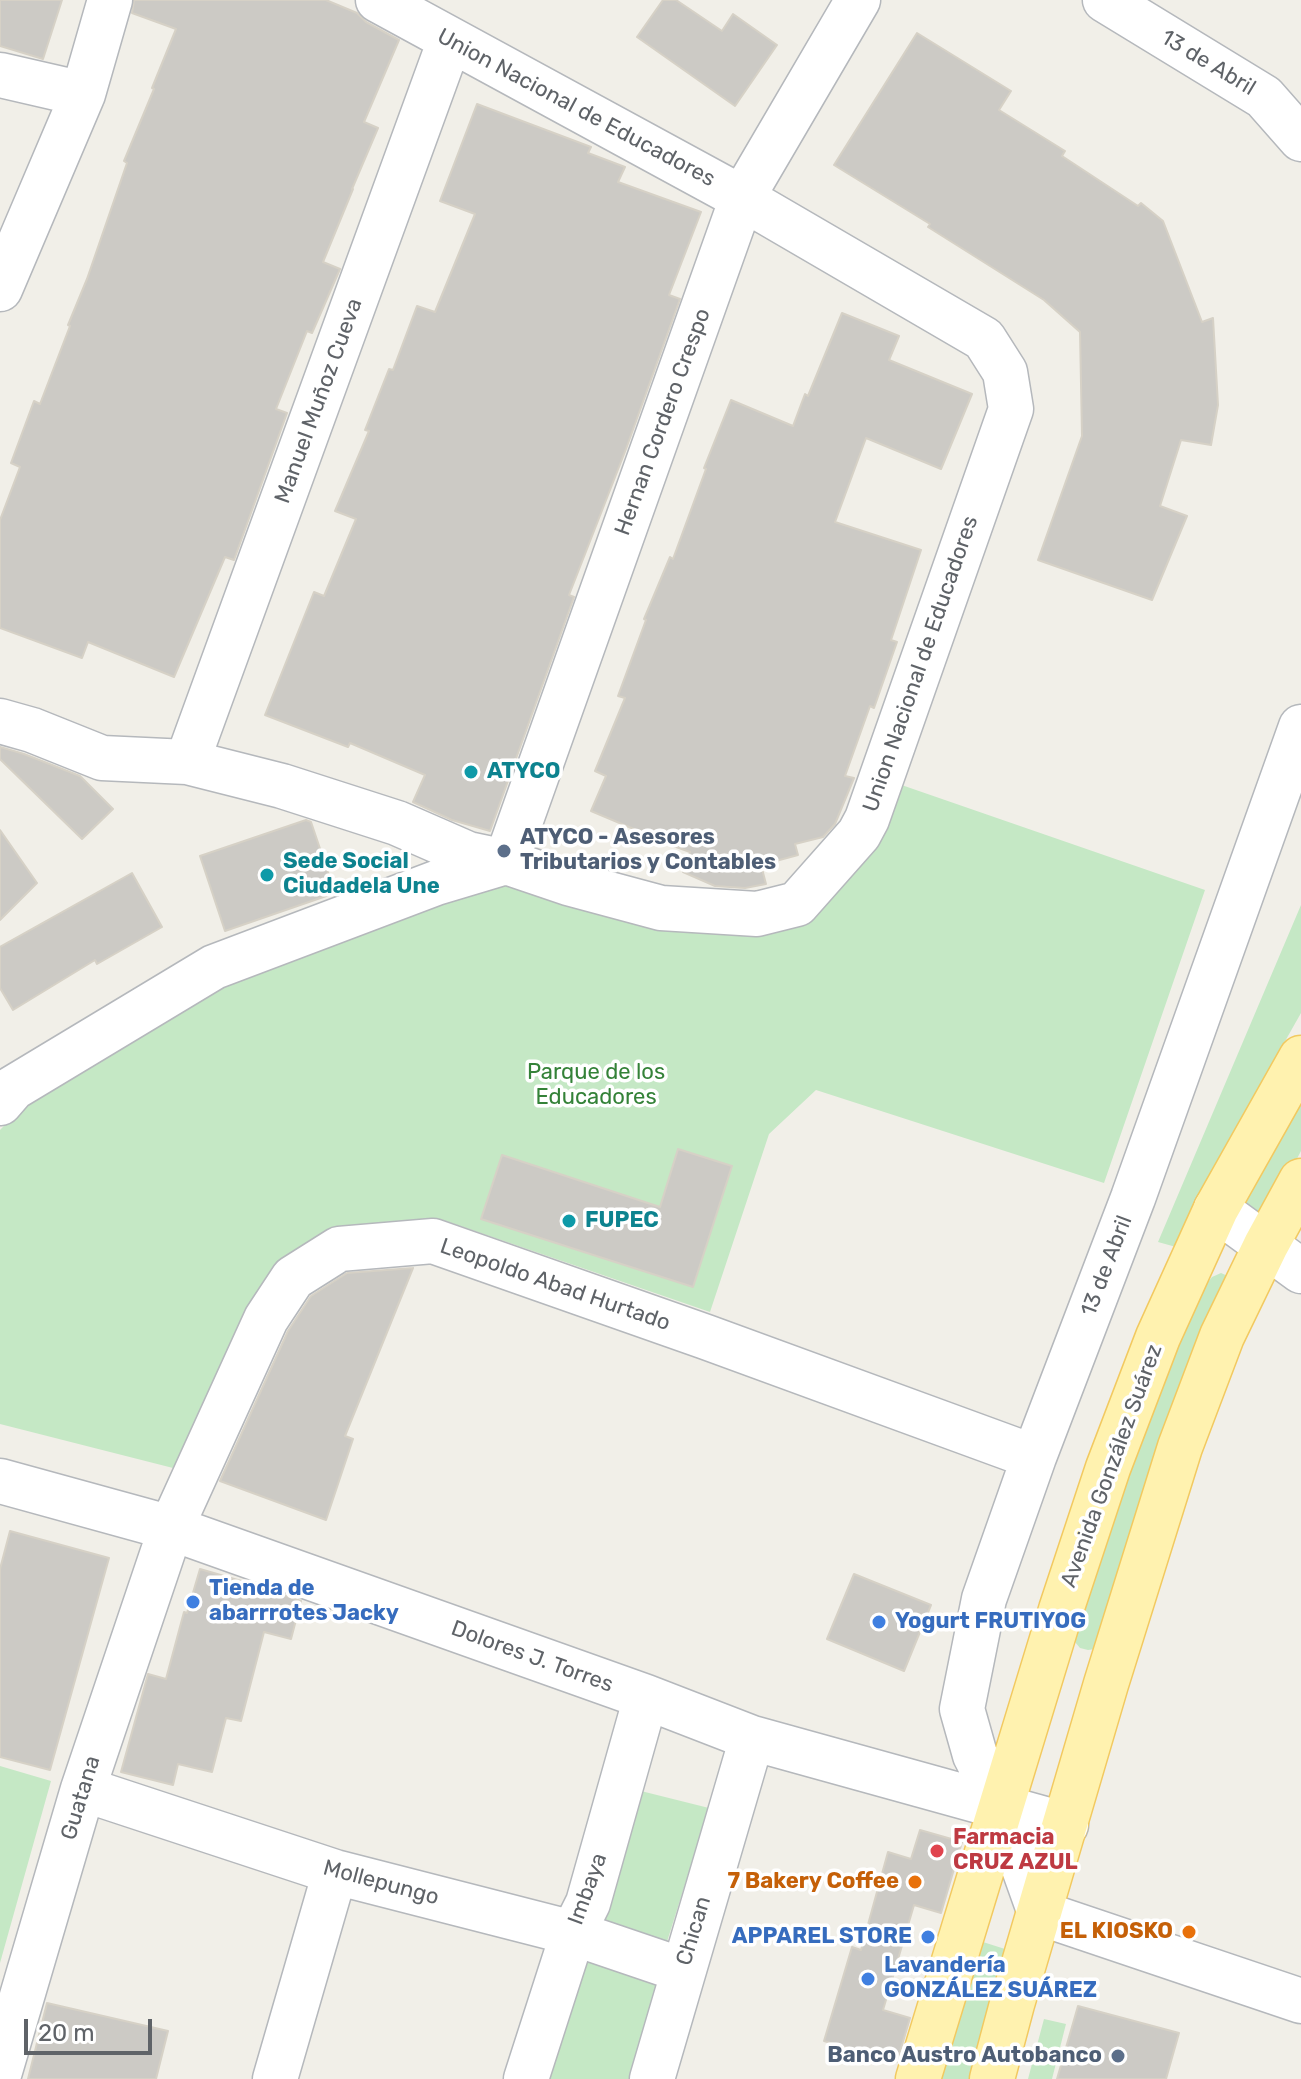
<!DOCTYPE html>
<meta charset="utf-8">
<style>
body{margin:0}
#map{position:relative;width:1301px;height:2079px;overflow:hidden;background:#f1efe8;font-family:Rubik,sans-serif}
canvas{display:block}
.scale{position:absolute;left:24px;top:2019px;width:128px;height:36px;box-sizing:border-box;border:4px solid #5f6368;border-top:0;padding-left:10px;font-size:24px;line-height:28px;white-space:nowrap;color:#5f6368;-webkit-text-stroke:6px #fff;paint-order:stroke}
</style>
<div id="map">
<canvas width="1301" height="2079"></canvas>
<div class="scale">20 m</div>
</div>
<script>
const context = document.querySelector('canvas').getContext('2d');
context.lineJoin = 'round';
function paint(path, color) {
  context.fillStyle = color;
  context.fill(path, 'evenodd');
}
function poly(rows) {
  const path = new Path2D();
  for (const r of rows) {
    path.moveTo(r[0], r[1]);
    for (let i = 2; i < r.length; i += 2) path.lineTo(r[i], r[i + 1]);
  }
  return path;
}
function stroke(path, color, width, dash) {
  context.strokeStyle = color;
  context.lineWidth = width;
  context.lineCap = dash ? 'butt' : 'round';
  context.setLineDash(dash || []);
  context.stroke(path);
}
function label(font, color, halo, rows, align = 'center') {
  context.font = font + ' Rubik,sans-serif';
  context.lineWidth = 7;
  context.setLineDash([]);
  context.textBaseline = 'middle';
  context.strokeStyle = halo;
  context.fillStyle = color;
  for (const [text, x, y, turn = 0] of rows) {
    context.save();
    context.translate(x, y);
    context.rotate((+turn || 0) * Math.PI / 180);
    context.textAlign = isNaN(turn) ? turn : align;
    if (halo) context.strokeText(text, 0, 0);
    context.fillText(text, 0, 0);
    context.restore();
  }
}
const green = poly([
 [890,781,1205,890,1104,1183,816,1090,769,1134,710,1312,440,1219,330,1233,248,1315,173,1468,0,1424,0,1130,28,1101,141,1017,492,881,759,921],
 [1301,905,1301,1013,1211,1172,1176,1247,1158,1242],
 [1301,1093,1301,1151,1270,1210,1254,1214,1244,1203],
 [1221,1273,1230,1277,1095,1649,1088,1650,1080,1648,1075,1642,1075,1629,1151,1401,1201,1291,1212,1277],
 [0,1766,51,1781,0,1963],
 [641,1791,709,1808,665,1948,598,1928],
 [961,1935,1027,1956,992,2079,918,2079],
 [579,1958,662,1986,635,2079,544,2079],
 [1044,2019,1066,2024,1052,2079,1028,2079]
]);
const building = poly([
 [0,0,62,0,43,59,0,46,0,0],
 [134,0,326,0,357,13,366,22,399,40,364,122,378,128,352,189,353,189,323,262,340,269,312,333,307,331,276,409,287,413,234,560,225,557,174,677,88,642,82,658,0,628,0,520,20,467,11,463,34,401,40,404,70,326,68,325,87,279,127,163,124,161,154,89,152,88,176,29,132,13,134,0],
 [663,0,676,0,722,31,733,14,777,45,735,106,637,37,663,0],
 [917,33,1011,91,999,110,1065,151,1062,156,1138,206,1141,203,1163,221,1202,322,1213,318,1218,405,1211,445,1181,440,1160,506,1187,516,1152,600,1038,560,1082,436,1080,332,1044,300,928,227,930,224,834,165,917,33],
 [477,104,591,147,588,153,625,167,618,182,701,212,669,295,680,299,626,449,569,595,574,597,490,831,452,820,413,802,425,775,350,743,348,747,265,715,314,592,324,596,356,519,335,511,369,431,365,430,389,369,393,370,417,306,435,312,475,214,440,201,477,104],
 [842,313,899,336,889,360,972,394,941,469,866,438,835,522,921,550,891,640,897,642,874,708,870,706,845,776,854,778,835,824,823,837,795,844,798,855,761,865,766,884,745,888,715,886,683,872,690,852,648,837,648,835,591,811,606,776,595,771,625,698,618,696,646,620,644,619,670,557,673,559,706,469,704,468,731,400,793,426,805,394,808,396,842,313],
 [0,747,24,754,80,776,113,809,82,839,0,759,0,747],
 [306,820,311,822,335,893,225,931,200,856,306,820],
 [0,830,37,883,0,920,0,830],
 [132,873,162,927,97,964,95,960,13,1010,0,988,0,947,132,873],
 [678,1149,732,1166,693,1287,481,1219,502,1155,660,1207,678,1149],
 [413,1268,345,1436,353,1439,326,1520,220,1481,288,1331,311,1296,347,1273,413,1268],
 [10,1531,109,1558,50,1770,0,1757,0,1569,10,1531],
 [200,1569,262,1587,301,1601,291,1639,264,1632,241,1721,226,1718,212,1772,178,1764,173,1785,121,1772,148,1674,166,1679,184,1612,187,1613,200,1569],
 [854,1574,931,1605,904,1671,827,1639,854,1574],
 [920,1830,962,1842,941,1913,914,1905,883,2010,910,2018,897,2062,824,2041,852,1947,861,1950,888,1852,911,1859,920,1830],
 [47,2003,168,2031,156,2079,28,2079,47,2003],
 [1078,2006,1179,2033,1166,2079,1057,2079,1078,2006]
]);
const minor = poly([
 [1105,0,1264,97,1301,139],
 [0,75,83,94],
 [0,289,83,94,110,0],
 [0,721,32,730,102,758,187,762,282,786,397,823,468,854,506,862,742,198,858,0],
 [1301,727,1133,1198,1034,1457,984,1599,962,1709,975,1755,1002,1807,1040,1913,1301,2001],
 [187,762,450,40],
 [0,1103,13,1088,214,967,436,883,506,862,568,883,661,908,757,914,797,904,859,834,867,819,1011,409,1005,372,984,339,742,198,378,0],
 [1216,1209,1301,1271],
 [0,1481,171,1528,646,1697,752,1738,1066,1825],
 [83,1789,335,1872,573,1933,682,1970],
 [0,2071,83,1789,171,1528,266,1319,293,1278,339,1249,433,1241,706,1337,1034,1457],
 [275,2079,335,1872],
 [526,2079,573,1933,588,1903,646,1697],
 [652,2079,752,1738]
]);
const major = poly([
 [918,2079,1061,1610,1108,1468,1158,1337,1216,1209,1301,1058],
 [992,2079,1012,2004,1106,1684,1180,1447,1222,1336,1266,1245,1301,1181]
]);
const markers = [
 [471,772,8,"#0f9aa8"],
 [504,851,8,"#5c6f8a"],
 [267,875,8,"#0f9aa8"],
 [569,1221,8,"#0f9aa8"],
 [193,1602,8,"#3f7fe0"],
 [879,1622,8,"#3f7fe0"],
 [937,1851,8,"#e0444e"],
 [915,1882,8,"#e8710a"],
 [1189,1932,8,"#e8710a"],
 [928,1937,8,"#3f7fe0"],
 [868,1979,8,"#3f7fe0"],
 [1118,2056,8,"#5c6f8a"]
];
const streetNames = [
 ["13 de Abril",1208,63,31],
 ["Union Nacional de Educadores",576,108,28],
 ["Manuel Muñoz Cueva",319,401,-70],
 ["Hernan Cordero Crespo",663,422,-70],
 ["Union Nacional de Educadores",921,664,-71],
 ["13 de Abril",1107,1266,-69],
 ["Leopoldo Abad Hurtado",555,1285,19],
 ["Avenida González Suárez",1112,1466,-70],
 ["Dolores J. Torres",532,1657,20],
 ["Guatana",81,1798,-73],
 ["Mollepungo",381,1883,15],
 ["Imbaya",588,1889,-70],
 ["Chican",694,1931,-73]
];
const cultureNames = [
 ["ATYCO",487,772],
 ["Sede Social",283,862],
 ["Ciudadela Une",283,887],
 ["FUPEC",585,1221]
];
const serviceNames = [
 ["ATYCO - Asesores",520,838],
 ["Tributarios y Contables",520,863],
 ["Banco Austro Autobanco",1102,2056,"right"]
];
const parkNames = [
 ["Parque de los",596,1073],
 ["Educadores",596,1098]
];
const shopNames = [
 ["Tienda de",209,1589],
 ["abarrrotes Jacky",209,1614],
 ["Yogurt FRUTIYOG",895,1622],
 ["APPAREL STORE",912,1937,"right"],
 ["Lavandería",884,1966],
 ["GONZÁLEZ SUÁREZ",884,1991]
];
const healthNames = [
 ["Farmacia",953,1838],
 ["CRUZ AZUL",953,1863]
];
const foodNames = [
 ["7 Bakery Coffee",899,1882],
 ["EL KIOSKO",1173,1932]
];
paint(green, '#c5e8c5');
paint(building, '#cccac5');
stroke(building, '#d6d1c6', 2);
stroke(minor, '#b5b8bc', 47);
stroke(major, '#f2c960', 47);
stroke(minor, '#fff', 44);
stroke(major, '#fff2af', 44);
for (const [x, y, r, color] of markers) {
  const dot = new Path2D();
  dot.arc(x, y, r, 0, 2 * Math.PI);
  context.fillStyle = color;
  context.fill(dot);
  stroke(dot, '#fff', 3);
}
label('22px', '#5f6368', '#fff', streetNames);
label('bold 22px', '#0d838f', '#fff', cultureNames, 'left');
label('bold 22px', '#4e5e75', '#fff', serviceNames, 'left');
label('22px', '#348238', '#fff', parkNames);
label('bold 22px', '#366cbe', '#fff', shopNames, 'left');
label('bold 22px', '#be3a42', '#fff', healthNames, 'left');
label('bold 22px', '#c56008', '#fff', foodNames, 'right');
</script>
